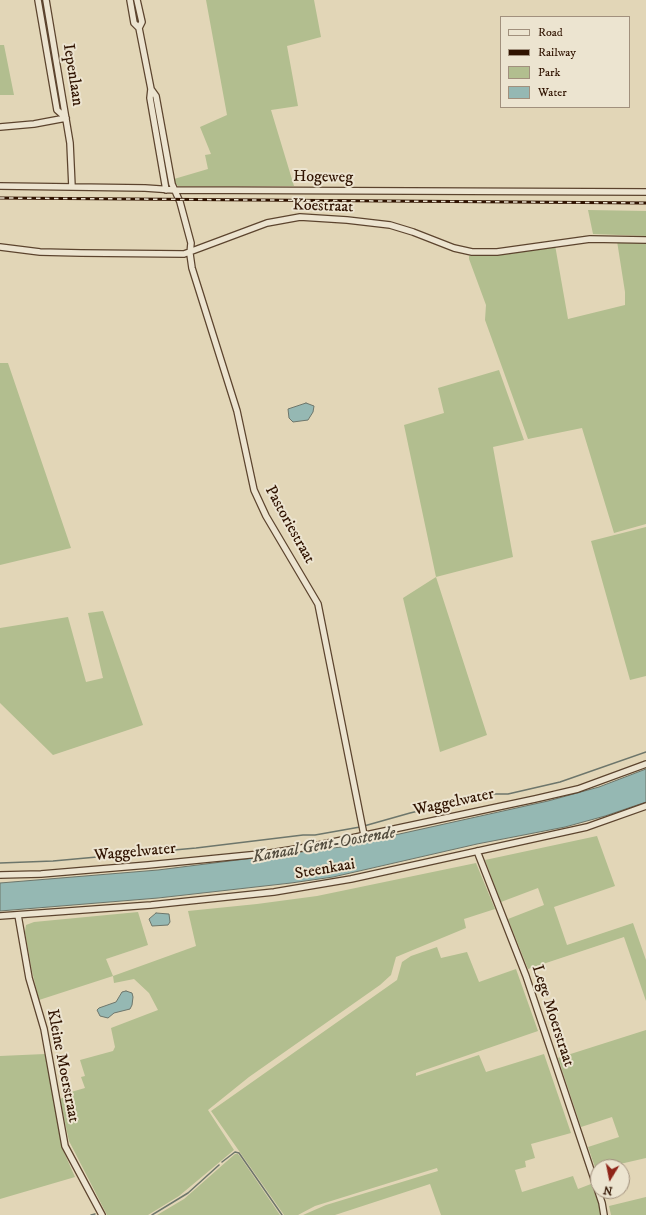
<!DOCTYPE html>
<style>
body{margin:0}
#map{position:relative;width:646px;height:1215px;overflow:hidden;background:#e2d6b7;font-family:"IM FELL DW Pica",serif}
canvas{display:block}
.legend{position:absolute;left:500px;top:16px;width:130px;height:92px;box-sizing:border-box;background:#ece4d0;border:1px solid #a1907d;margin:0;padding:5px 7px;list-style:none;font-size:12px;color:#301300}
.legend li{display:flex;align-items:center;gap:8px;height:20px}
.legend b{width:20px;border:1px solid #a1907d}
.north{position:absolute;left:590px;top:1159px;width:40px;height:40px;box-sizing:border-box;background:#ece4d0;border:1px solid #a1907d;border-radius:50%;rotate:190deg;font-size:11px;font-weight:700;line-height:16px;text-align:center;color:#301300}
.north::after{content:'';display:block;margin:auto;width:14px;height:18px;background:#8f2418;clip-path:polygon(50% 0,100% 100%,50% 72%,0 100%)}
</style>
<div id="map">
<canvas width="646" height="1215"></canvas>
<ul class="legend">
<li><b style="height:5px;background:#ece4d0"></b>Road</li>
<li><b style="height:5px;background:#301300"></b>Railway</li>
<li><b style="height:11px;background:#b2be8f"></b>Park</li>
<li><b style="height:11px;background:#95b8b3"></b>Water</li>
</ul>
<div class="north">N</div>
</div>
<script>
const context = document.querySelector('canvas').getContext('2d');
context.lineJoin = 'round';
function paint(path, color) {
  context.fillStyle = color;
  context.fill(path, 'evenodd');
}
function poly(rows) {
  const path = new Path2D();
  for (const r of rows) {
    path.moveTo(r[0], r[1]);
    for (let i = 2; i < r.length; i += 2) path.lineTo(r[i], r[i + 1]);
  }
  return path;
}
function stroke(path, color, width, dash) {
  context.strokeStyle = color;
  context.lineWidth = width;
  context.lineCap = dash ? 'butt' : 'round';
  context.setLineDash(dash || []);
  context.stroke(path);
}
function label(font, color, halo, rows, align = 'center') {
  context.font = font + ' "IM FELL DW Pica",serif';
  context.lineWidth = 4;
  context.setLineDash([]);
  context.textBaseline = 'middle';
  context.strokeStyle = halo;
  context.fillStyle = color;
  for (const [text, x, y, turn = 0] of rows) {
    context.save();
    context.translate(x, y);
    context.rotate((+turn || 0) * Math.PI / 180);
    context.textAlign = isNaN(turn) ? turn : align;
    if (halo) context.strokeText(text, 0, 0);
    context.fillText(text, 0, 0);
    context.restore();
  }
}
const green = poly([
 [40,0,44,0,48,34,46,33],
 [206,0,314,0,321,37,287,46,298,106,271,110,294,186,178,186,175,183,174,179,208,169,205,155,211,154,200,127,227,115],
 [50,40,63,109,61,110,59,108,48,43],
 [0,45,4,45,14,95,0,95],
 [588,210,646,211,646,236,593,234],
 [617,241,646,243,646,524,614,533,582,428,528,439,485,320,486,305,469,259,469,256,496,255,555,245,568,319,625,305,625,292],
 [0,363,8,363,71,548,0,565],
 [499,370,524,440,493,447,513,557,436,577,487,735,440,752,403,598,436,577,404,425,444,413,438,388],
 [646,527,646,676,630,680,591,541],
 [103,611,143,725,53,755,0,703,0,628,68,617,86,682,103,678,88,613],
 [597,836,615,886,554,907,567,945,633,923,646,960,646,1001,624,937,528,969,508,919,544,905,538,888,501,902,485,860],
 [476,863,495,909,464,919,466,928,396,957,391,975,380,985,249,1077,208,1110,234,1150,179,1196,148,1215,107,1215,69,1141,60,1099,65,1097,64,1094,85,1088,81,1077,85,1076,80,1060,113,1051,115,1047,111,1028,158,1010,149,993,134,979,114,983,113,976,39,1000,32,971,25,932,26,925,34,922,138,912,148,945,106,959,113,976,196,946,188,911,257,904,317,896],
 [437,947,441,958,467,952,479,982,516,969,538,1031,416,1073,416,1076,479,1055,486,1072,544,1054,571,1133,531,1144,535,1158,525,1161,526,1167,515,1170,522,1192,573,1176,578,1189,591,1184,600,1207,601,1215,441,1215,430,1184,335,1215,303,1215,326,1205,438,1171,437,1168,315,1206,298,1215,284,1215,211,1111,397,980,402,962,411,956],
 [646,1030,646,1158,607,1167,598,1167,598,1169,596,1170,588,1147,619,1137,612,1117,581,1127,558,1058],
 [45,1054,63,1150,75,1177,0,1199,0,1056],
 [235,1154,238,1154,241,1158,280,1215,157,1215,184,1199],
 [646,1197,646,1215,611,1215,609,1206]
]);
const water = poly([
 [306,403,314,406,313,412,308,420,293,422,289,418,288,409,306,403],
 [646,769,646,802,605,816,565,827,477,844,333,877,291,883,158,898,0,911,0,883,158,870,341,847,548,801,599,787,646,769],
 [156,913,169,914,170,922,168,925,152,926,149,919,156,913],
 [126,991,132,993,133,997,132,1005,130,1009,114,1013,108,1018,100,1016,97,1010,99,1008,116,1002,122,992,126,991]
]);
const stream = poly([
 [364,826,410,813,490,794,508,794,560,782,646,752],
 [0,863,53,861,196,848,303,835,315,835,360,827],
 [222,1162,235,1152,239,1153,282,1215],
 [91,1215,95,1214],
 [152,1215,188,1193,219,1165]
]);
const minor = poly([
 [38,0,57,110,66,118],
 [46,0,70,143,72,187],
 [130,0,134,23,139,28,151,89,150,98,166,190],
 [137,0,142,22,139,28],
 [151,89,156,96,172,184,180,202,191,243,190,254,192,268,237,411,254,490,266,516,318,604,364,835],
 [0,127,34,124,66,118],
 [0,186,145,188,174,190,646,192],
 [0,247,40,252,81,253,184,254,267,223,300,217,347,220,390,225,413,232,454,248,472,252,497,252,590,239,646,240],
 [477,851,526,976,602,1203,604,1215],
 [0,875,41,874,148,865,270,853,314,846,535,799,578,789,646,764],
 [18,915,29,978,44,1029,65,1146,102,1215],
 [0,916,151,905,274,892,351,879,587,827,646,806]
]);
const rail = poly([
 [0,198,646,203]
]);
const streetNames = [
 ["Iepenlaan",72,75,81],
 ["Hogeweg",323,178,1],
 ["Koestraat",323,207,2],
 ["Pastoriestraat",289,525,61],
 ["Waggelwater",454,803,-12],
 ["Waggelwater",135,853,-5],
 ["Steenkaai",325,870,-10],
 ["Lege Moerstraat",552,1016,72],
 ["Kleine Moerstraat",62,1066,79]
];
const waterNames = [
 ["Kanaal Gent-Oostende",324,846,-10]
];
paint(green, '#b2be8f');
paint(water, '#95b8b3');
stroke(water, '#6d766b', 1);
stroke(stream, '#6d766b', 1.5);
stroke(minor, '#5c442e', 8);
stroke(minor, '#ece4d0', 5.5);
stroke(rail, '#301300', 3);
stroke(rail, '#ece4d0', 1.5, [4.5]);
label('16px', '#301300', '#ece4d0', streetNames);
label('italic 17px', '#534d3f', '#ece4d0', waterNames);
</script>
